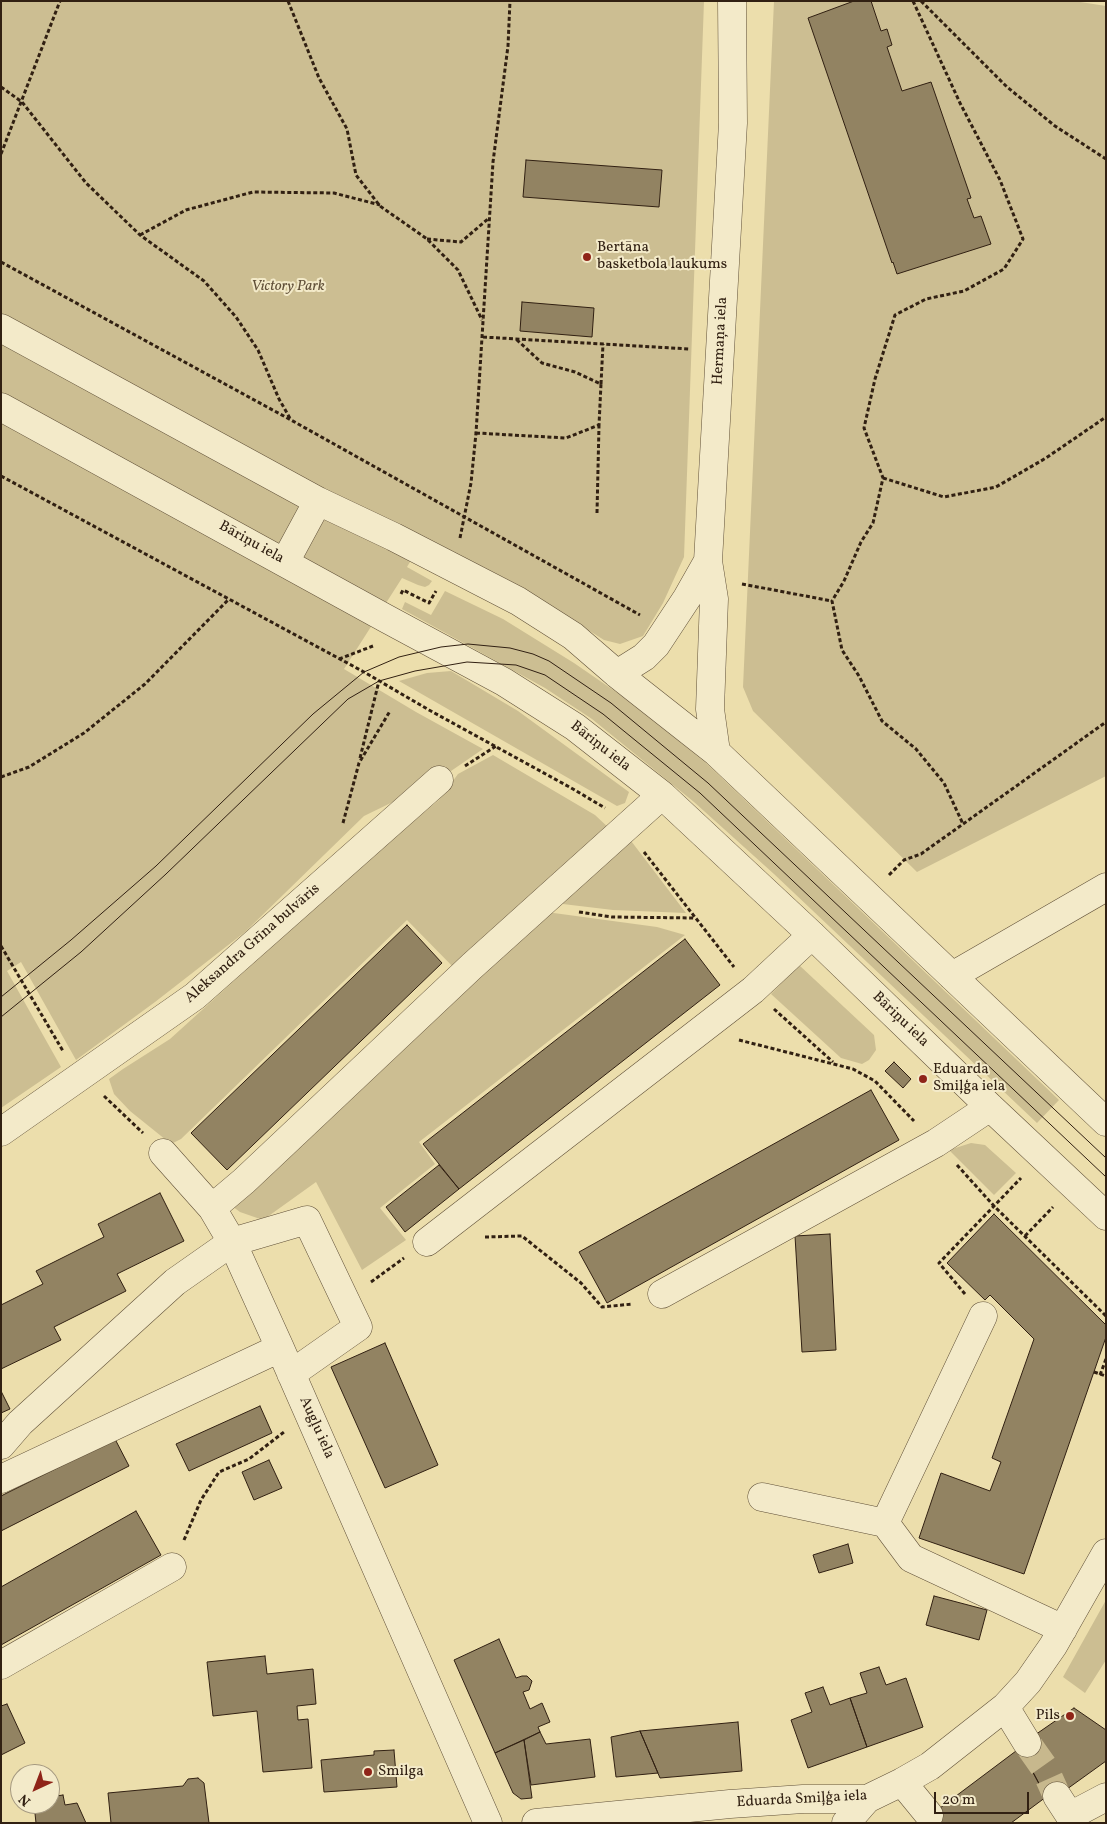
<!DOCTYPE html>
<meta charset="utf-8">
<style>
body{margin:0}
#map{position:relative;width:1107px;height:1824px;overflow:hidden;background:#ecdeac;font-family:Vollkorn,serif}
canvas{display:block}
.frame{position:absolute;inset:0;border:2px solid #312012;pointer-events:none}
.north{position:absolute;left:10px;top:1764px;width:50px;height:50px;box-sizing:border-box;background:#f3eac9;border:1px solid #a59980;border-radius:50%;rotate:223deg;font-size:14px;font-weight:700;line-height:20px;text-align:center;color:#312012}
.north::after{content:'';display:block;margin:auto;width:18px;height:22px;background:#8f2418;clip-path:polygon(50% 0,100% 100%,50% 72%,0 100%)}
.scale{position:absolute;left:934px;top:1792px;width:95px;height:22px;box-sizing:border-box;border:2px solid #312012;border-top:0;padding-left:6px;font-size:15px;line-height:18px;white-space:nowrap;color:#312012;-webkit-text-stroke:4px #f3eac9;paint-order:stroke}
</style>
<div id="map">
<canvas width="1107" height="1824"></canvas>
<div class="frame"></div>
<div class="north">N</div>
<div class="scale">20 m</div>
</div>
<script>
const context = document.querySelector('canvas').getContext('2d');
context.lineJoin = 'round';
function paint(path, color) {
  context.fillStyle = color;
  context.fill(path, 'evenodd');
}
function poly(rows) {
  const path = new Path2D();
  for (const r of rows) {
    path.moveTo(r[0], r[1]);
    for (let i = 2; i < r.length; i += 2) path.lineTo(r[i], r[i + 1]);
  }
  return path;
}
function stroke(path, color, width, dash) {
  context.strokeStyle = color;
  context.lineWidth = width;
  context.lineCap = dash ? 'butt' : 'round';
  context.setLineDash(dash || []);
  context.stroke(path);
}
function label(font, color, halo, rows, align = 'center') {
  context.font = font + ' Vollkorn,serif';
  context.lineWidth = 4;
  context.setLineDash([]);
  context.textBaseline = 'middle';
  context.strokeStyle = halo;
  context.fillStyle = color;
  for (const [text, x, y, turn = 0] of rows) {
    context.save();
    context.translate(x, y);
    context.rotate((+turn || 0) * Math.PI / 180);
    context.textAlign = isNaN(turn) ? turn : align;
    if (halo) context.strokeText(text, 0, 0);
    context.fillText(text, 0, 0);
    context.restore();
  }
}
const green = poly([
 [1,1,704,1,684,557,663,603,643,636,620,644,604,640,509,580,424,538,407,567,432,581,429,585,425,587,418,585,402,578,344,669,416,712,483,749,451,771,432,769,399,799,364,816,245,932,155,1002,76,1060,21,962,7,971,61,1067,1,1108],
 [774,1,1074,1,1106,6,1106,776,917,872,753,711,743,687],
 [445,591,503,619,574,663,635,705,707,764,1059,1100,1037,1123,774,874,694,802,592,719,545,688,402,609,405,602,431,615],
 [451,671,518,711,629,792,625,803,617,806,399,681,427,673],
 [493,755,595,815,611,830,458,972,407,920,181,1139,171,1144,130,1111,114,1094,109,1079,123,1069,170,1039,370,858,439,800,458,774],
 [625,833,686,913,613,910,546,902],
 [539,911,657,927,685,935,419,1142,435,1164,380,1208,406,1240,362,1270,316,1182,263,1220,240,1212,228,1203],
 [799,965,874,1035,876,1050,869,1060,862,1064,841,1058,771,994],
 [971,1143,985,1145,1016,1173,994,1195,949,1150],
 [1106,1600,1106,1660,1085,1693,1063,1677]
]);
const building = poly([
 [854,1,871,1,881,31,887,29,892,45,887,47,902,91,931,82,971,198,967,199,974,218,981,216,991,244,897,274,893,262,892,263,808,18,854,1],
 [526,160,662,170,659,207,523,197,526,160],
 [522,302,594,308,592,337,520,331,522,302],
 [407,925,442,963,227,1170,191,1133,407,925],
 [685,939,720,985,459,1189,423,1144,685,939],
 [894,1062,911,1079,903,1088,885,1071,894,1062],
 [871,1090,899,1140,607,1303,579,1252,871,1090],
 [439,1165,459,1189,405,1232,386,1207,439,1165],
 [160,1193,184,1241,117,1274,126,1291,54,1327,61,1340,1,1369,1,1305,43,1284,36,1271,104,1237,98,1224,160,1193],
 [994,1214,1106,1325,1106,1337,1024,1574,919,1538,941,1473,990,1491,1001,1462,992,1458,1034,1339,990,1295,985,1300,947,1263,994,1214],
 [830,1234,836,1350,802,1352,795,1236,830,1234],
 [385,1343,438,1465,385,1488,331,1367,385,1343],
 [1,1391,10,1409,1,1413,1,1391],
 [260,1406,272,1433,189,1471,176,1444,260,1406],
 [115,1439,129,1466,1,1531,1,1496,115,1439],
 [269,1460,282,1488,254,1500,242,1472,269,1460],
 [136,1511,161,1555,1,1645,1,1587,136,1511],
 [848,1544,853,1563,819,1573,813,1555,848,1544],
 [934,1596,987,1610,979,1640,926,1625,934,1596],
 [499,1639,516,1678,522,1676,527,1676,532,1681,529,1690,523,1692,530,1709,542,1703,550,1722,538,1727,540,1732,495,1753,454,1660,499,1639],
 [265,1656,267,1674,313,1669,316,1704,297,1706,298,1720,308,1719,312,1768,263,1772,257,1711,213,1716,207,1662,265,1656],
 [879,1667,886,1685,906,1678,923,1727,867,1747,850,1698,867,1693,860,1673,879,1667],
 [823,1687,830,1705,850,1698,867,1747,808,1768,791,1720,812,1712,805,1693,823,1687],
 [7,1704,25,1743,1,1755,1,1706,7,1704],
 [1074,1708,1106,1730,1106,1761,1049,1802,1020,1748,1032,1737,1074,1708],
 [738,1722,742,1771,660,1778,640,1731,738,1722],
 [640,1731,658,1773,616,1777,611,1737,640,1731],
 [540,1732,546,1744,590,1739,595,1777,531,1785,524,1740,540,1732],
 [524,1740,532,1798,521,1799,513,1793,495,1753,524,1740],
 [1020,1748,1046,1797,1011,1823,920,1823,1020,1748],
 [394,1750,397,1787,324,1792,321,1760,374,1755,374,1751,394,1750],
 [198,1778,204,1783,209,1823,111,1823,108,1793,183,1786,188,1779,198,1778],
 [63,1795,65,1805,77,1803,86,1823,36,1823,34,1804,50,1804,50,1797,63,1795]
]);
const minorTunnel = poly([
 [1027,1743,1044,1767,1057,1796]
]);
const path = poly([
 [288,1,319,78,347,129,356,175,380,206,427,239,458,270,482,320],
 [913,1,960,103,1000,180,1023,239,1004,269,964,291,926,299,895,315,875,379,864,428,883,478,873,523,861,542,844,581,832,601,842,650,859,676,882,721,916,749,944,783,963,824],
 [921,1,1007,87,1055,126,1106,159],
 [1,87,22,102,86,183,140,235,204,281,236,317,258,350,279,399,291,420],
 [1,154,60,1],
 [140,235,186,210,253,192,334,193,380,205],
 [427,239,461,242,489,218],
 [1,262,291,420,640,615],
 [483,337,689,349],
 [601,384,603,344],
 [476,433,566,438,599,425,601,384,575,372,542,363,516,339],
 [1,476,364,672,429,710,573,789,605,808],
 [883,478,944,497,996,487,1046,458,1106,417],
 [597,513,599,425],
 [460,538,471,483,476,433,493,162,508,46,510,1],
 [742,584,832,601],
 [401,594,403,590,429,603,436,591],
 [339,659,373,646],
 [360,758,379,681],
 [465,766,496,746],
 [1,777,29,767,84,733,145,684,228,600],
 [343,823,359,763,390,711],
 [644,852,734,967],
 [889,875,904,860,921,854,1106,722],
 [579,912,612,917,694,918],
 [1,946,63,1051],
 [774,1009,833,1062],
 [739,1040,853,1069,875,1081,914,1121],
 [104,1096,143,1133],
 [957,1165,994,1206,1106,1316],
 [1025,1236,1053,1207],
 [485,1237,522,1236,581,1283,602,1307,633,1304],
 [371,1282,404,1258],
 [965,1294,939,1263,1021,1178],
 [1094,1372,1106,1376],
 [1100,1375,1106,1359],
 [184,1540,201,1500,219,1472,249,1459,284,1432]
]);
const minor = poly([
 [1,328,318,501,394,537,518,601,573,636,617,674,716,752,1106,1122],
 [1,407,387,619,504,682,575,727,662,795,812,935,990,1107,1106,1216],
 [285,562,318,501],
 [617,674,644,657,656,645,687,598,708,561],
 [716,752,710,709,714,599,708,561,733,123,732,1],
 [952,976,1106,887],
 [1,1132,195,996,439,780],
 [163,1153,212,1208,232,1242,280,1348,488,1823],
 [212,1208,244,1181,472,966,662,795],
 [427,1242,753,990,812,935],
 [662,1294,936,1143,990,1107],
 [1,1445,20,1423,175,1282,232,1242,307,1220,358,1327,291,1374],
 [1,1479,280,1348],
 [762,1497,885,1523,911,1558,1063,1629],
 [885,1523,983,1316],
 [1,1665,172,1567],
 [1005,1707,1027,1743],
 [902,1782,929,1815],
 [1057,1796,1070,1816,1106,1797],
 [536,1823,730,1804,803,1799,867,1799,902,1782,930,1766,1005,1707,1028,1682,1053,1646,1106,1553],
 [846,1823,867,1799]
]);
const tram = poly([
 [1,997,71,940,156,866,313,714,364,672,399,657,441,647,468,644,510,648,533,654,549,661,611,703,708,783,1106,1158],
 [1,1017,81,952,166,874,348,699,379,681,415,671,467,662,516,665,545,675,603,714,700,793,1106,1177]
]);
const markers = [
 [587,257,5,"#8f2418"],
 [923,1079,5,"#8f2418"],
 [1070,1716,5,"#8f2418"],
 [368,1772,5,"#8f2418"]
];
const poiNames = [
 ["Bertāna",597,248],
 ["basketbola laukums",597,265],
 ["Eduarda",933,1070],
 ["Smiļģa iela",933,1087],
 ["Pils",1060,1716,"right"],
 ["Smilga",378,1772]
];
const parkNames = [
 ["Victory Park",288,287]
];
const streetNames = [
 ["Hermaņa iela",721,341,-87],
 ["Bāriņu iela",251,543,29],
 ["Bāriņu iela",600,747,38],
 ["Aleksandra Grīna bulvāris",253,944,-41],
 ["Bāriņu iela",900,1020,44],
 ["Augļu iela",316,1428,66],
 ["Eduarda Smiļģa iela",802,1800,-3]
];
paint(green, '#ccbe92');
paint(building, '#928362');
stroke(building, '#312012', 1);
stroke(minorTunnel, '#c7b88d', 28, [28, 14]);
stroke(minor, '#605038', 29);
stroke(path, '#312012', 3, [4, 2.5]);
stroke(minor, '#f3eac9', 28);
stroke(tram, '#312012', 1);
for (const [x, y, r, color] of markers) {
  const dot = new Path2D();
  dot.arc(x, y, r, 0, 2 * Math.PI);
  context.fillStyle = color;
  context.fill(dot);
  stroke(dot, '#f3eac9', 2);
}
label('15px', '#312012', '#f3eac9', poiNames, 'left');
label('italic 15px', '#604f38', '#f3eac9', parkNames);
label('15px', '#312012', '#f3eac9', streetNames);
</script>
